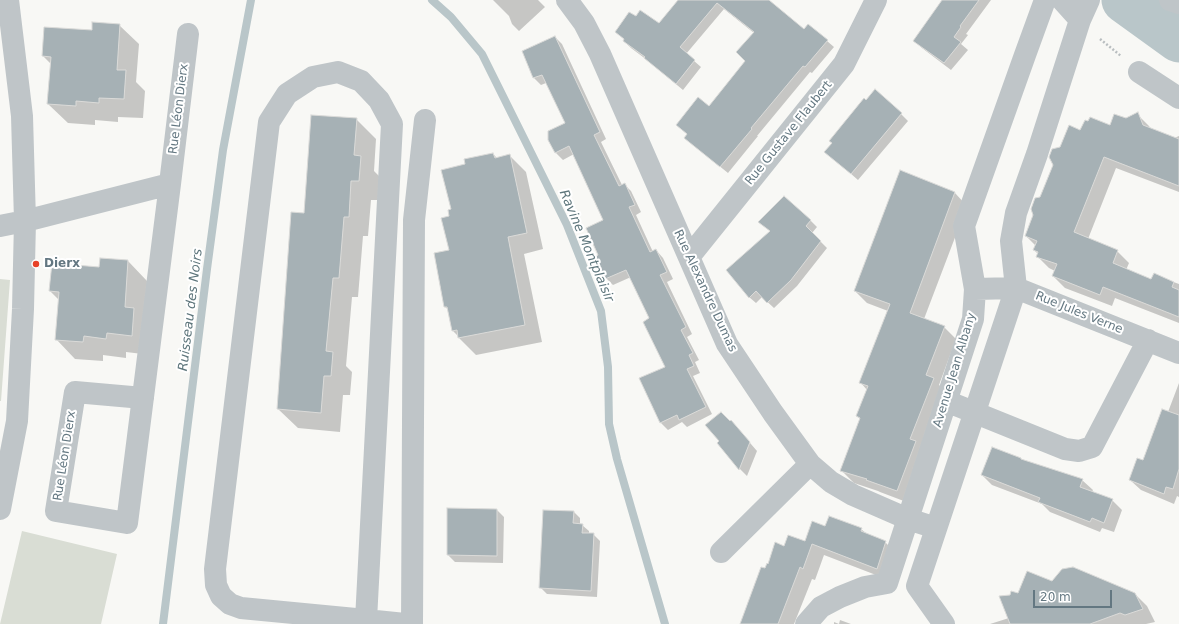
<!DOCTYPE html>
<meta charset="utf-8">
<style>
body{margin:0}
#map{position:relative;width:1179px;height:624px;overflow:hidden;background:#f8f8f5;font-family:"DejaVu Sans",sans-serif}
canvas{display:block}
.scale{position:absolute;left:1033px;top:590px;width:79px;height:18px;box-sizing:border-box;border:2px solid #637781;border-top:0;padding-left:5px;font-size:12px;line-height:14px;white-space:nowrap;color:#637781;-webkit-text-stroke:3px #fff;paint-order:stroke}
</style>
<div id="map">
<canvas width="1179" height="624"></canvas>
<div class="scale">20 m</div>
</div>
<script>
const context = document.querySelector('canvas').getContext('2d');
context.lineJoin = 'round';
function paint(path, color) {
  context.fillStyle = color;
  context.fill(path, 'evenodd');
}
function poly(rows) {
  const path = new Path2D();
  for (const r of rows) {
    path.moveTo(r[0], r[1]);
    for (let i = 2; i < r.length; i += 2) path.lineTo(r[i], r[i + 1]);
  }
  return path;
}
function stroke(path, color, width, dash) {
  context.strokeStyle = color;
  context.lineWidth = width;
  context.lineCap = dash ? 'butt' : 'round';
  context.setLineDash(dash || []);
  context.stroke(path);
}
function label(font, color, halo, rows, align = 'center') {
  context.font = font + ' "DejaVu Sans",sans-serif';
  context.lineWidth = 4;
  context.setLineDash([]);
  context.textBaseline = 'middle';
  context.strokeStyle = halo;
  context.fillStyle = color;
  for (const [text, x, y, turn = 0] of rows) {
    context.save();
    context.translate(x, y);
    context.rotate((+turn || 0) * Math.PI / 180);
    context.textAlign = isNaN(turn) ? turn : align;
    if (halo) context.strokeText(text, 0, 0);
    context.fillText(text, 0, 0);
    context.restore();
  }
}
const green = poly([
 [0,279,10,280,1,401,0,401],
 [22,531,117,554,101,624,0,624]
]);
const shadow = poly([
 [493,0,538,0,545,7,519,31,512,24,509,16],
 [680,0,767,0,804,30,827,41,834,47,812,73,810,72,757,136,758,136,728,173,692,144,709,107,747,61,754,33,724,9,686,54,701,67,683,90,647,60,631,48,624,41,625,40,616,31,637,18,659,24],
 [943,0,991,0,966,34,968,35,961,44,968,50,951,70,922,48,914,40],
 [119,25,139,44,136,82,145,91,143,118,118,117,118,122,95,120,95,125,68,123,48,104,52,65,43,56,93,32],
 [555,37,562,44,606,139,601,142,622,185,624,184,631,191,641,212,636,215,653,252,656,250,663,258,673,279,667,282,692,334,687,337,699,360,695,362,700,373,693,376,712,414,687,427,682,422,668,430,661,423,640,379,666,367,651,319,631,277,613,285,606,278,600,256,605,220,574,154,563,160,556,153,566,124,546,83,541,85,534,78],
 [901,114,908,121,858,180,826,152],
 [1137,114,1149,126,1151,129,1174,138,1179,136,1179,192,1116,168,1088,239,1117,251,1129,263,1126,270,1152,280,1154,275,1179,284,1179,323,1115,298,1112,306,1065,288,1053,276,1055,271,1049,268,1037,256,1038,254,1034,250,1036,246,1026,236,1060,148,1081,131,1111,126],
 [356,119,376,139,374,171,380,177,378,200,371,200,368,236,363,236,358,297,352,297,346,366,352,372,350,395,343,395,340,432,298,428,278,409,305,214],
 [493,154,497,158,509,155,526,172,543,249,524,254,542,342,476,355,459,338,458,336,453,331,449,310,445,307,450,251,450,217,466,165],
 [901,171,955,193,967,206,924,319,944,327,956,339,939,385,946,391,909,503,880,492,878,491,854,483,841,470,861,420,857,416,867,390,861,383,888,311,867,303,855,291],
 [810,220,817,227,812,233,827,248,797,286,774,308,762,297,756,303,749,297,771,232,760,222],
 [100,259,128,261,147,281,151,355,126,352,126,358,103,355,103,361,75,359,56,339,59,300,50,291,100,268],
 [1179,383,1179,497,1177,496,1174,504,1141,490,1130,480,1143,462,1168,412],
 [738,429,757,451,747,476,740,469,719,443],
 [1022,460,1082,480,1093,490,1092,492,1112,500,1122,510,1114,532,1102,528,1100,532,1050,512,1042,504,992,485,982,475],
 [497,510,504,517,503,563,455,562,448,555],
 [574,512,580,518,580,525,582,525,589,531,589,534,593,534,600,541,597,597,547,594,540,587],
 [826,528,861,529,867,534,885,542,897,554,889,580,824,555,815,580,812,579,794,624,741,624,765,570,769,565,785,547,805,542],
 [1053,582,1134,593,1147,606,1155,622,1146,624,990,624,1009,618,1019,594],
 [840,620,851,624,834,624,834,622,839,624]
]);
const stream = poly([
 [432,0,451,17,482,54,567,225,601,311,608,367,609,424,617,459,665,624],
 [163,624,207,269,223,150,251,0]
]);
const river = poly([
 [1125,0,1179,39]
]);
const building = poly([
 [678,0,769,0,804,29,808,24,828,40,805,67,803,66,751,128,752,129,720,167,684,138,687,134,676,125,698,97,709,106,745,61,736,52,754,32,717,3,680,47,695,60,676,84,644,58,645,57,623,41,624,39,615,32,629,12,636,16,640,10,659,23,678,0],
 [942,0,979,0,960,26,961,27,954,37,961,42,944,63,913,41,942,0],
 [92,22,120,24,117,70,126,70,124,99,99,98,99,103,76,101,76,106,47,104,51,57,42,56,44,27,92,30,92,22],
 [555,36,600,132,594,135,619,186,625,183,635,205,629,207,650,252,656,249,667,272,660,275,686,327,681,330,693,353,689,355,694,366,687,369,706,407,679,420,677,415,660,423,639,378,665,367,643,322,649,318,626,270,605,279,595,257,598,255,586,228,603,220,569,146,555,153,548,140,548,131,565,123,542,75,533,78,522,51,555,36],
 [875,89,902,113,851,174,824,152,832,143,829,141,864,98,866,100,875,89],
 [1138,112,1143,125,1179,139,1179,186,1104,157,1074,232,1118,250,1113,263,1151,279,1154,273,1174,282,1172,287,1179,290,1179,317,1103,287,1100,295,1052,276,1057,264,1036,257,1038,252,1033,250,1037,241,1025,236,1033,215,1031,209,1035,198,1040,197,1053,165,1049,157,1052,149,1060,147,1069,125,1080,130,1085,120,1088,121,1090,117,1110,125,1114,114,1126,118,1138,112],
 [311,115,357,118,354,155,361,156,359,181,351,181,349,217,344,217,339,278,333,278,326,351,333,352,331,376,324,376,321,413,277,409,291,212,304,213,311,115],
 [493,153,495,158,510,154,527,233,508,237,525,325,458,338,457,330,452,331,447,307,444,307,434,253,449,250,441,218,449,216,448,210,451,209,441,170,465,164,464,159,493,153],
 [900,170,955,192,910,313,945,326,926,375,934,378,910,439,916,441,897,491,866,480,867,479,840,471,860,418,856,416,868,386,859,383,890,304,854,291,900,170],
 [784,196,811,220,806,226,821,241,791,280,767,303,756,291,749,298,726,270,770,231,758,222,784,196],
 [100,258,128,260,125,307,134,308,132,336,107,333,106,339,84,336,83,342,55,340,59,292,49,291,52,263,99,267,100,258],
 [1162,409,1179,415,1179,469,1173,489,1166,487,1164,494,1129,480,1137,458,1143,460,1162,409],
 [721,412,730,421,731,420,750,442,739,470,717,443,719,441,705,425,721,412],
 [992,447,1021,458,1021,459,1083,479,1080,487,1113,499,1104,523,1092,518,1090,522,1038,502,1040,498,981,475,992,447],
 [447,508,497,509,497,556,447,555,447,508],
 [543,510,574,511,573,523,583,524,582,533,594,533,591,591,539,588,543,510],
 [829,516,862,528,861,531,886,541,877,569,812,544,803,569,800,567,778,624,740,624,761,567,765,568,767,563,768,564,775,542,784,546,788,535,805,541,812,521,825,526,829,516],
 [1073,567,1135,593,1143,609,1125,615,1120,613,1090,624,1010,624,999,596,1010,595,1011,591,1018,593,1027,571,1052,581,1062,569,1073,567]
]);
const path = poly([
 [1100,39,1121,56]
]);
const minor = poly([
 [567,0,584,23,600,54,727,344,773,413,810,464,831,482,853,495,908,519,936,528],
 [1062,0,1080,20],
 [1170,0,1179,3],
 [1139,72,1179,98],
 [0,226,25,221,170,184],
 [689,257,844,64,876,0],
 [975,289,1016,288,1179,353],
 [143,398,75,392,56,511,127,523,170,184,188,34],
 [946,401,1065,449,1079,451,1092,447,1148,340],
 [0,509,17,421,23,309,25,221,22,116,8,0],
 [721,552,810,464],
 [366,620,392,124,379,100,361,81,338,72,313,77,287,94,269,122,215,569,216,585,221,596,230,604,241,608,366,620,405,624],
 [412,624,414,220,425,120],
 [806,624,821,607,840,597,865,587,887,583,973,319,975,289,964,226,1025,55,1045,0],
 [944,624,917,586,1016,288,1011,241,1016,213,1037,154,1080,20,1089,0]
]);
const markers = [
 [36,264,4,"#e74127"]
];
const streetNames = [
 ["Rue Léon Dierx",179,109,-83],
 ["Rue Gustave Flaubert",789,133,-51],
 ["Rue Alexandre Dumas",705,291,65],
 ["Rue Jules Verne",1079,313,22],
 ["Avenue Jean Albany",955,370,-73],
 ["Rue Léon Dierx",65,456,-81]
];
const poiNames = [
 ["Dierx",44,264]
];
const waterNames = [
 ["Ravine Montplaisir",586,246,67],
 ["Ruisseau des Noirs",191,310,-83]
];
paint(green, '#d9ddd4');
paint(shadow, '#0003');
stroke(stream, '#b9c6c9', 8);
stroke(river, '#b9c6c9', 47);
paint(building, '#a6b1b5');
stroke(building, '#dadad8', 1);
stroke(path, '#b9bec0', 2.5, [2, 2]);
stroke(minor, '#bfc5c8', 22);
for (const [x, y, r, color] of markers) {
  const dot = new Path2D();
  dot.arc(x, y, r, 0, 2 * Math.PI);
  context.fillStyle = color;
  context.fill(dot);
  stroke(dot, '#fff', 1.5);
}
label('12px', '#637781', '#fff', streetNames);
label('bold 12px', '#637781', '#fff', poiNames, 'left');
label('italic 13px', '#5e767c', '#fff', waterNames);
</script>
